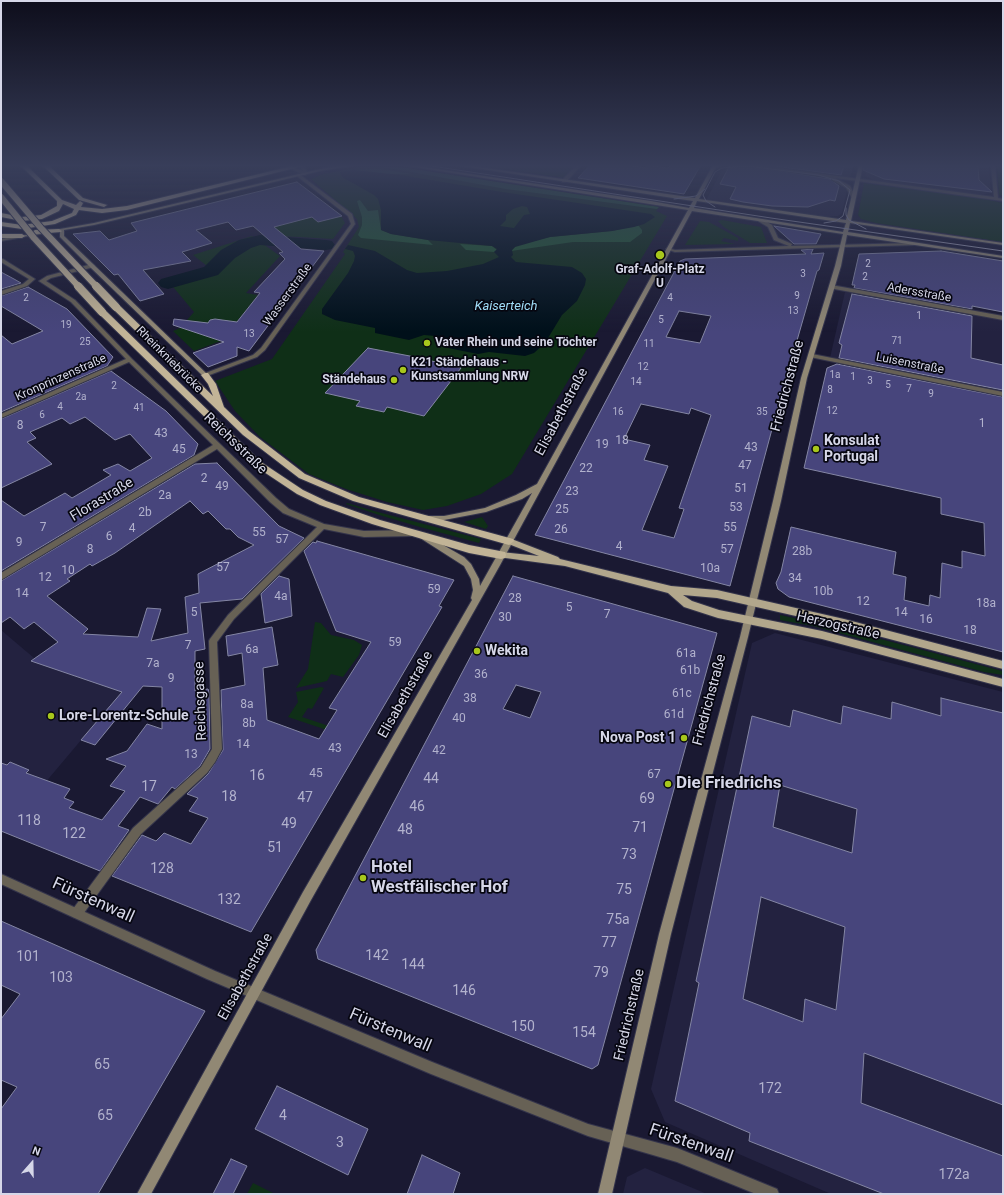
<!DOCTYPE html>
<meta charset="utf-8">
<style>
body{margin:0}
#map{position:relative;width:1004px;height:1195px;overflow:hidden;background:#1a1932;font-family:Roboto,sans-serif}
canvas{display:block}
.frame{position:absolute;inset:0;border:2px solid #d6d7e8;pointer-events:none}
.north{position:absolute;left:12px;top:1143px;width:40px;height:40px;-webkit-text-stroke:3px #060610;paint-order:stroke;rotate:20deg;font-size:11px;font-weight:700;line-height:16px;text-align:center;color:#d6d7e8}
.north::after{content:'';display:block;margin:auto;width:14px;height:18px;background:#d6d7e8;clip-path:polygon(50% 0,100% 100%,50% 72%,0 100%)}
</style>
<div id="map">
<canvas width="1004" height="1195"></canvas>
<div class="frame"></div>
<div class="north">N</div>
</div>
<script>
const context = document.querySelector('canvas').getContext('2d');
context.lineJoin = 'round';
function paint(path, color) {
  context.fillStyle = color;
  context.fill(path, 'evenodd');
}
function poly(rows) {
  const path = new Path2D();
  for (const r of rows) {
    path.moveTo(r[0], r[1]);
    for (let i = 2; i < r.length; i += 2) path.lineTo(r[i], r[i + 1]);
  }
  return path;
}
function stroke(path, color, width, dash) {
  context.strokeStyle = color;
  context.lineWidth = width;
  context.lineCap = dash ? 'butt' : 'round';
  context.setLineDash(dash || []);
  context.stroke(path);
}
function label(font, color, halo, rows, align = 'center') {
  context.font = font + ' Roboto,sans-serif';
  context.lineWidth = 3.5;
  context.setLineDash([]);
  context.textBaseline = 'middle';
  context.strokeStyle = halo;
  context.fillStyle = color;
  for (const [text, x, y, turn = 0] of rows) {
    context.save();
    context.translate(x, y);
    context.rotate((+turn || 0) * Math.PI / 180);
    context.textAlign = isNaN(turn) ? turn : align;
    if (halo) context.strokeText(text, 0, 0);
    context.fillText(text, 0, 0);
    context.restore();
  }
}
const built = poly([
 [762,165,854,165,851,176,849,177],
 [868,165,989,165,991,193,980,195,875,181,865,176],
 [732,167,748,167,819,177,839,183,847,190,842,213,838,216,824,217,707,199,721,171],
 [845,292,1003,320,1003,393,830,358],
 [1,630,34,658,54,645,158,649,1,835],
 [775,633,1003,692,1003,1194,831,1194,665,1122,651,1089,752,643],
 [645,1168,707,1194,623,1194,627,1177]
]);
const green = poly([
 [476,165,578,165,566,178],
 [997,165,1003,165,1003,197,999,194],
 [360,167,407,168,659,207,656,211,667,216,512,474,481,494,447,506,423,510,387,502,346,489,309,474,260,437,235,411,215,381,272,359,345,254,343,252,359,227,357,219,311,179,323,174],
 [864,183,979,198,1003,203,1003,242,876,223,861,219,858,215],
 [231,207,302,210,318,222,341,216,345,223,333,239,282,236,265,237],
 [722,220,761,227,767,243,750,243,724,227,718,221],
 [700,221,709,222,738,238,738,241,724,238,721,241,735,244,685,245],
 [252,236,280,256,246,293,258,295,221,341,194,351,173,331,180,328,194,312,169,282,211,269,193,255],
 [347,503,374,511,481,539,479,543,420,527,379,515,346,504],
 [482,517,488,526,486,529,464,522],
 [780,615,826,625,915,648,1002,671,1003,675,984,672,813,626,780,620],
 [315,622,321,623,331,635,354,640,362,645,359,655,343,677,331,674,327,681,296,688,308,669],
 [321,687,324,688,312,709,308,708,302,717,329,726,327,730,288,717,298,702,296,692],
 [253,1183,275,1194,247,1194]
]);
const forest = poly([
 [383,167,407,168,659,207,657,209,506,189],
 [370,169,380,169,412,174,384,174,355,170],
 [360,200,368,211,378,210,381,230,391,234,428,240,433,245,361,238,358,235,362,225,362,217,357,201],
 [638,225,642,230,642,233,630,242,573,242,511,251,517,245,550,237,612,231],
 [460,244,492,246,497,250,494,252,466,250]
]);
const water = poly([
 [353,170,401,175,502,192,578,203,651,214,655,217,644,224,634,227,612,231,550,237,515,247,512,250,513,255,511,257,516,262,572,267,582,273,586,279,585,285,577,301,562,315,545,343,534,353,525,356,489,352,478,354,443,347,440,345,440,339,435,336,424,335,409,340,375,333,375,328,335,320,322,314,322,309,348,273,354,261,355,256,353,251,345,249,348,245,375,251,407,270,417,273,447,271,483,264,499,257,494,252,497,249,492,246,428,240,391,234,381,230,381,210,378,199,374,195,342,177,340,172],
 [522,206,527,207,530,214,524,215,514,228,500,226,506,220,506,215,513,209]
]);
const river = poly([
 [260,235,326,240,332,241,335,245,332,249,326,250,260,245,251,248,235,258,218,275,168,289,161,287,158,283,161,279,204,267,221,250,239,240,260,235]
]);
const building = poly([
 [590,165,627,165,646,168,646,165,668,168,671,165,701,165,684,194,578,178,590,165],
 [730,165,744,165,830,179,839,186,835,201,830,200,808,207,772,206,743,202,730,199,736,187,720,184,730,165],
 [766,165,844,165,841,175,766,165],
 [864,165,978,165,979,180,992,192,884,179,863,170,864,165],
 [297,182,342,216,318,222,312,217,274,227,301,249,324,251,249,351,237,347,237,356,208,367,193,353,224,342,173,325,174,319,208,323,210,320,215,319,237,322,260,293,254,292,285,259,279,253,283,252,253,226,236,230,228,222,196,230,212,243,182,252,191,261,143,270,164,294,140,301,118,274,114,275,73,234,100,231,109,240,137,231,131,223,297,182],
 [774,226,821,234,816,244,794,244,774,226],
 [813,249,811,254,824,253,819,270,817,271,779,403,730,586,535,535,680,261,685,259,806,254,801,250,813,249],
 [679,311,711,316,700,343,666,337,679,311],
 [641,404,689,414,691,408,711,415,679,508,684,509,674,538,642,530,668,466,644,460,650,445,624,439,641,404],
 [941,251,1003,261,1003,312,972,306,972,309,854,288,855,285,852,285,859,254,941,251],
 [1,272,14,279,21,283,1,289,1,272],
 [28,287,67,309,113,357,107,366,1,412,1,335,12,344,43,331,1,306,1,296,28,287],
 [852,294,972,316,971,358,1003,365,1003,390,839,358,842,345,839,343,852,294],
 [368,348,415,357,461,368,424,416,387,407,384,412,356,406,360,401,325,393,368,348],
 [837,364,1003,397,1003,652,789,597,778,589,776,583,781,572,791,527,896,552,893,574,906,577,904,600,929,606,930,595,940,598,942,563,962,568,962,551,985,556,984,523,941,514,941,498,804,468,827,368,837,364],
 [111,371,166,411,198,444,194,455,1,571,1,500,24,516,65,493,72,498,111,475,103,470,118,464,130,471,152,458,130,434,115,440,85,417,70,424,62,418,30,432,36,438,27,442,52,464,1,488,1,419,111,371],
 [217,463,279,526,304,538,242,599,200,603,205,649,195,651,195,691,208,689,209,692,210,749,200,766,175,789,172,787,158,804,140,797,118,826,129,830,100,871,1,831,1,763,7,765,10,762,29,770,26,773,70,789,64,798,74,802,69,808,102,820,125,791,110,786,126,766,106,759,127,751,147,724,162,729,162,687,143,686,95,745,81,740,122,692,31,661,58,642,34,622,24,629,10,617,1,623,1,581,195,464,217,463],
 [190,501,203,514,208,511,226,529,230,529,238,537,254,545,198,574,199,593,185,597,188,633,151,641,161,609,147,608,138,637,83,634,88,629,47,596,70,581,67,579,90,564,92,566,115,553,190,501],
 [317,541,454,580,439,606,442,607,251,932,112,876,142,835,156,841,164,833,191,844,208,818,189,811,198,798,187,794,208,774,223,750,221,690,245,685,242,653,228,656,226,636,272,627,278,665,263,668,267,720,319,739,337,710,329,708,371,642,336,631,304,551,313,542,316,543,317,541],
 [279,576,289,579,292,616,265,623,261,594,279,576],
 [513,576,717,633,598,1065,592,1069,318,959,316,950,513,576],
 [516,685,541,692,530,718,503,709,516,685],
 [941,698,1003,713,1003,1105,864,1053,861,1103,1003,1156,1003,1194,884,1194,749,1141,750,1133,675,1101,699,983,696,981,752,716,790,727,793,710,841,724,843,706,891,719,892,702,941,716,941,698],
 [780,785,857,809,852,853,773,827,780,785],
 [761,897,845,927,836,1010,805,999,803,1022,743,999,761,897],
 [1,921,205,1011,98,1194,1,1194,1,1109,17,1087,1,1080,1,1019,20,994,1,985,1,921],
 [277,1086,368,1129,348,1175,255,1129,277,1086],
 [422,1155,460,1173,453,1194,407,1194,422,1155],
 [231,1159,247,1166,233,1194,213,1194,231,1159]
]);
const minor = poly([
 [334,165,340,165,321,171,319,170,334,165],
 [577,165,581,165,566,182,562,182,562,180,577,165],
 [717,165,722,165,714,169,711,168,717,165],
 [745,165,755,165,994,197,991,165,995,165,998,198,1003,199,1003,201,835,178,850,186,856,197,854,198,852,198,846,188,832,180,832,178,745,165],
 [297,174,299,174,352,214,355,224,265,350,257,357,207,376,203,376,203,374,253,355,261,348,351,224,348,216,297,176,297,174],
 [758,219,762,219,772,225,778,238,792,244,791,246,915,243,917,244,915,245,675,252,666,249,668,248,675,250,789,246,774,240,768,227,758,221,758,219],
 [22,235,24,235,24,237,1,241,1,239,22,235],
 [1,259,3,259,35,279,27,286,1,295,1,291,23,284,29,279,1,262,1,259],
 [92,264,95,266,94,267,51,278,46,281,75,300,132,359,276,498,289,509,324,524,364,531,413,530,417,533,413,536,364,537,324,529,234,619,217,642,222,749,215,762,207,773,141,834,81,917,77,918,73,917,72,913,73,909,133,828,201,767,212,749,209,641,210,639,228,615,317,527,283,513,270,502,217,449,1,580,1,573,213,445,129,362,1,418,1,414,126,359,71,302,39,281,47,276,92,264],
 [831,285,1003,316,1003,320,829,288,829,286,831,285],
 [812,354,1003,392,1003,396,810,357,809,356,812,354]
]);
const tertiary = poly([
 [299,165,303,165,307,171,306,175,304,175,290,168,293,167,303,171,299,165],
 [1,874,215,971,432,1062,588,1124,677,1148,777,1189,779,1194,756,1194,677,1162,588,1136,431,1074,207,979,1,884,1,874]
]);
const secondary = poly([
 [301,165,308,165,292,169,290,168,301,165],
 [347,165,357,165,320,171,94,225,64,230,64,236,207,374,207,376,205,377,203,376,90,267,60,237,60,231,22,237,20,236,94,223,320,169,347,165],
 [401,165,411,165,651,201,689,208,693,201,455,165,465,165,695,198,713,165,717,165,699,199,846,220,859,165,863,165,851,221,1003,243,1003,245,850,223,848,232,1003,256,1003,258,847,235,841,266,807,378,781,501,748,637,671,934,612,1194,598,1194,659,934,740,637,773,501,801,378,835,266,843,234,692,211,499,567,311,900,151,1194,137,1194,303,892,472,600,471,598,473,590,471,579,464,566,417,536,421,533,424,534,464,557,471,564,479,579,480,586,532,493,522,499,486,512,444,520,425,520,421,518,425,516,444,516,485,508,516,495,537,484,688,210,401,165],
 [697,201,846,223,843,232,694,208,697,201]
]);
const primary = poly([
 [509,538,558,557,560,559,671,586,717,590,844,619,1003,661,1003,669,844,627,717,598,683,595,692,601,719,610,822,631,1003,679,1003,687,822,639,718,618,684,607,668,593,565,566,498,557,496,555,498,553,501,552,539,556,506,543,504,541,509,538]
]);
const trunk = poly([
 [20,165,26,165,62,200,76,205,80,201,83,203,81,207,102,209,127,206,292,166,295,168,127,210,102,213,79,210,76,215,55,224,22,229,1,226,1,222,22,225,52,221,72,213,74,209,63,204,59,211,42,219,22,221,1,217,1,213,22,217,41,215,57,206,57,201,20,165],
 [42,165,48,165,83,198,107,205,104,207,79,200,42,165],
 [59,229,62,231,61,232,35,234,32,232,35,230,59,229],
 [1,234,22,234,25,236,22,238,1,238,1,234],
 [113,305,119,305,213,396,208,384,201,375,205,373,208,373,216,384,224,407,249,431,305,474,359,497,513,539,514,541,509,545,353,501,299,478,243,435,113,309,113,305],
 [99,310,105,310,261,462,303,490,326,501,380,520,469,545,505,552,506,555,505,558,501,559,469,553,372,524,320,505,297,494,255,466,99,314,99,310]
]);
const tram = poly([
 [425,165,771,218,1003,251],
 [674,199,696,196,705,189],
 [715,207,706,201,703,195,715,172,722,168,747,166,818,175,839,181,850,190,843,216,836,221,824,223],
 [846,208,846,215,849,220,866,229]
]);
const trunkBridgeFar1 = poly([
 [1,181,41,228,97,287],
 [1,197,34,238,79,287]
]);
const trunkBridge = poly([
 [78,286,102,312],
 [96,286,116,307]
]);
const markers = [
 [660,255,5,"#a8c71c"],
 [427,343,4,"#a8c71c"],
 [403,370,4,"#a8c71c"],
 [394,380,4,"#a8c71c"],
 [816,449,4,"#a8c71c"],
 [477,651,4,"#a8c71c"],
 [51,716,4,"#a8c71c"],
 [684,738,4,"#a8c71c"],
 [668,784,4,"#a8c71c"],
 [363,878,4,"#a8c71c"]
];
const farNumbernames = [
 ["2",868,264],
 ["3",803,274],
 ["2",865,277],
 ["9",797,296],
 ["2",26,298],
 ["4",670,298],
 ["13",793,311],
 ["1",919,316],
 ["5",661,320],
 ["19",66,325],
 ["13",249,334],
 ["71",897,341],
 ["25",85,342],
 ["11",649,344],
 ["12",643,367],
 ["1a",835,375],
 ["1",853,377],
 ["3",870,381],
 ["14",636,382],
 ["5",888,385],
 ["2",114,386],
 ["7",909,389],
 ["8",830,390],
 ["9",931,394],
 ["2a",81,397],
 ["4",60,407],
 ["41",139,408],
 ["12",832,411],
 ["16",618,412],
 ["35",762,412],
 ["6",42,415]
];
const farPoinames = [
 ["Graf-Adolf-Platz",660,270,"center"],
 ["U",660,284,"center"],
 ["Vater Rhein und seine Töchter",435,343],
 ["K21 Ständehaus -",411,363],
 ["Kunstsammlung NRW",411,377],
 ["Ständehaus",386,380,"right"]
];
const farStreetnames = [
 ["Adersstraße",919,293,10],
 ["Wasserstraße",288,295,-54],
 ["Rheinkniebrücke",169,360,45],
 ["Luisenstraße",910,364,11],
 ["Kronprinzenstraße",61,378,-24]
];
const numberNames = [
 ["1",982,424],
 ["8",20,426],
 ["43",161,434],
 ["18",622,441],
 ["19",602,445],
 ["43",751,448],
 ["45",179,450],
 ["47",745,466],
 ["22",586,469],
 ["2",204,479],
 ["49",222,487],
 ["51",741,489],
 ["23",572,492],
 ["2a",165,496],
 ["53",736,508],
 ["25",562,510],
 ["2b",145,513],
 ["7",43,528],
 ["55",730,528],
 ["4",132,529],
 ["26",561,530],
 ["55",259,533],
 ["6",109,537],
 ["57",282,540],
 ["9",19,543],
 ["4",619,547],
 ["8",90,550],
 ["57",727,550],
 ["28b",802,552],
 ["57",223,568],
 ["10a",710,569],
 ["10",68,571],
 ["12",45,578],
 ["34",795,579],
 ["59",434,590],
 ["10b",823,592],
 ["14",22,594],
 ["4a",281,597],
 ["28",515,599],
 ["12",863,602],
 ["18a",986,604],
 ["5",569,608],
 ["5",194,613],
 ["14",901,613],
 ["7",607,615],
 ["30",505,618],
 ["16",926,620],
 ["18",970,631],
 ["59",395,643],
 ["7",188,646],
 ["6a",252,650],
 ["61a",686,654],
 ["7a",153,664],
 ["61b",690,671],
 ["36",481,675],
 ["9",171,679],
 ["61c",682,694],
 ["38",470,699],
 ["8a",247,705],
 ["61d",674,715],
 ["40",459,719],
 ["8b",249,724],
 ["14",243,745],
 ["43",335,749],
 ["42",439,751],
 ["13",191,755],
 ["45",316,774],
 ["67",654,775]
];
const farWaternames = [
 ["Kaiserteich",506,307]
];
const streetNames = [
 ["Friedrichstraße",788,386,-75],
 ["Elisabethstraße",562,412,-62],
 ["Reichsstraße",235,444,44],
 ["Florastraße",102,500,-31],
 ["Herzogstraße",838,626,13],
 ["Elisabethstraße",406,695,-61],
 ["Friedrichstraße",710,700,-75],
 ["Reichsgasse",201,701,-92],
 ["Elisabethstraße",246,977,-61],
 ["Friedrichstraße",630,1015,-77]
];
const poiNames = [
 ["Konsulat",824,441],
 ["Portugal",824,457],
 ["Wekita",485,651],
 ["Lore-Lorentz-Schule",59,716],
 ["Nova Post 1",676,738,"right"]
];
const nearNumbernames = [
 ["16",257,776],
 ["44",431,779],
 ["17",149,787],
 ["18",229,797],
 ["47",305,798],
 ["69",647,799],
 ["46",417,807],
 ["118",29,821],
 ["49",289,824],
 ["71",640,828],
 ["48",405,830],
 ["122",74,834],
 ["51",275,848],
 ["73",629,855],
 ["128",162,869],
 ["75",624,890],
 ["132",229,900],
 ["75a",618,920],
 ["77",609,943],
 ["142",377,956],
 ["101",28,957],
 ["144",413,965],
 ["79",601,973],
 ["103",61,978],
 ["146",464,991],
 ["150",523,1027],
 ["154",584,1033],
 ["65",102,1065],
 ["172",770,1089],
 ["65",105,1116],
 ["4",283,1116],
 ["3",340,1143],
 ["172a",954,1175]
];
const nearPoinames = [
 ["Die Friedrichs",676,784],
 ["Hotel",371,868],
 ["Westfälischer Hof",371,888]
];
const nearStreetnames = [
 ["Fürstenwall",93,901,24],
 ["Fürstenwall",390,1031,23],
 ["Fürstenwall",691,1144,19]
];
paint(built, '#232240');
paint(green, '#0f2f17');
paint(forest, '#20582f');
paint(water, '#00101a');
paint(river, '#00101a');
paint(building, '#47457c');
stroke(building, '#8486a4', 1);
stroke(minor, '#34344b', 2);
stroke(tertiary, '#34344b', 2);
stroke(secondary, '#34344b', 2);
stroke(primary, '#34344b', 2);
stroke(trunk, '#34344b', 2);
paint(minor, '#676155');
paint(tertiary, '#676155');
paint(secondary, '#918874');
paint(primary, '#b2a78c');
paint(trunk, '#c2b497');
stroke(tram, '#9999ad', 1);
stroke(trunkBridgeFar1, '#34344b', 8, []);
stroke(trunkBridge, '#34344b', 10, []);
stroke(trunkBridgeFar1, '#c2b497', 6);
stroke(trunkBridge, '#c2b497', 8);
const sky = context.createLinearGradient(0, 0, 0, 332);
sky.addColorStop(0, '#0e0e1c');
sky.addColorStop(0.5, '#383e5a');
sky.addColorStop(1, '#383e5a00');
context.fillStyle = sky;
context.fillRect(0, 0, 1004, 332);
for (const [x, y, r, color] of markers) {
  const dot = new Path2D();
  dot.arc(x, y, r, 0, 2 * Math.PI);
  context.fillStyle = color;
  context.fill(dot);
  stroke(dot, '#060610', 1.5);
}
label('10px', '#b2b2cd', null, farNumbernames);
label('bold 12px', '#d6d7e8', '#060610', farPoinames, 'left');
label('12px', '#d6d7e8', '#060610', farStreetnames);
label('12px', '#b2b2cd', null, numberNames);
label('italic 13px', '#a0dcf7', '#060610', farWaternames);
label('14px', '#d6d7e8', '#060610', streetNames);
label('bold 14px', '#d6d7e8', '#060610', poiNames, 'left');
label('14px', '#b2b2cd', null, nearNumbernames);
label('bold 17px', '#d6d7e8', '#060610', nearPoinames, 'left');
label('17px', '#d6d7e8', '#060610', nearStreetnames);
</script>
